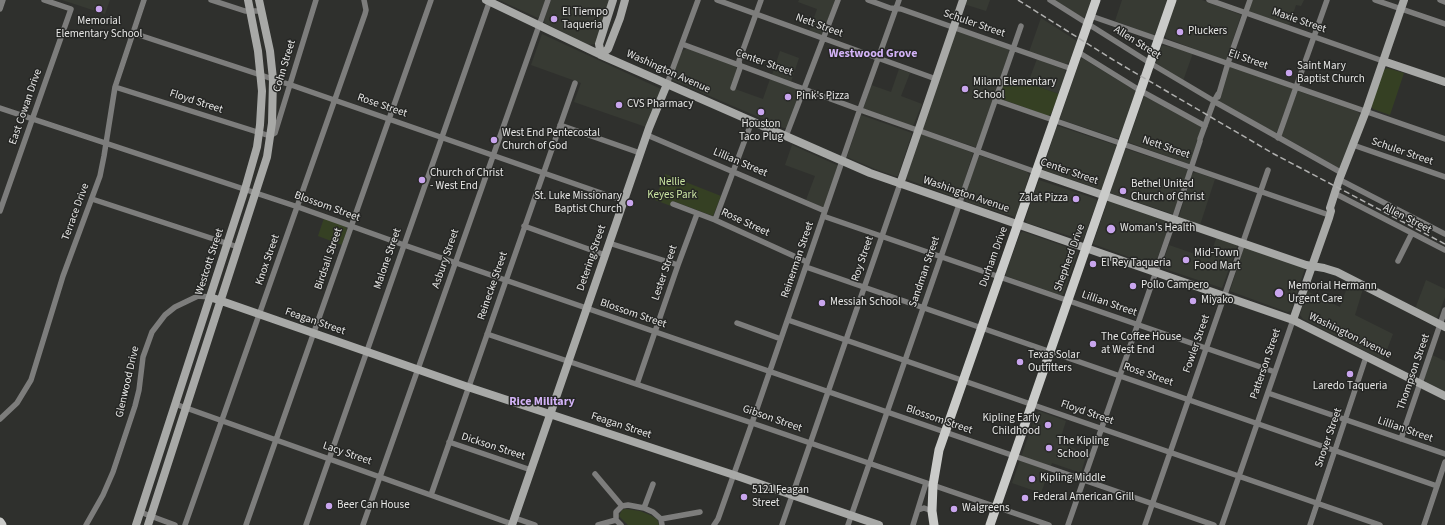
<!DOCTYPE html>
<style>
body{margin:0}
canvas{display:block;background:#2f302d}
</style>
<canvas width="1445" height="525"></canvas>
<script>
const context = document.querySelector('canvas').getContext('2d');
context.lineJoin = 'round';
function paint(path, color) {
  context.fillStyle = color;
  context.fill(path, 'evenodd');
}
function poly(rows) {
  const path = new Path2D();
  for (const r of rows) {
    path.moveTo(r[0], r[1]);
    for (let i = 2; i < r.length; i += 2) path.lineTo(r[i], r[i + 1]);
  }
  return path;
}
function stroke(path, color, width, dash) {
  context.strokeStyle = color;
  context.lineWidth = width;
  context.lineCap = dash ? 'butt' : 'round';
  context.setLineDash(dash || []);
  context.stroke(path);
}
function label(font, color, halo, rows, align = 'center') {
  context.font = font + ' "Source Sans 3",sans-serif';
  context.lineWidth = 3;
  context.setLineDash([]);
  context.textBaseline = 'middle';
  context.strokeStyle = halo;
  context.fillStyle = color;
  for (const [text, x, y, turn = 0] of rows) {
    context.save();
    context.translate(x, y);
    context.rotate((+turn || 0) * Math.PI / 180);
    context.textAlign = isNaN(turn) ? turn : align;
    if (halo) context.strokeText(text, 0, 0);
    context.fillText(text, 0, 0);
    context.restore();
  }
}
const built = poly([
 [62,0,110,0,105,14],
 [499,0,546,0,539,17,538,18],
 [551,0,611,0,595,44,588,45,545,23,544,20],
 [799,0,835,0,823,33,821,35,809,32,817,9,798,2],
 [965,0,990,0,986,11,964,4],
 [1053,0,1091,0,1086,15,1083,18],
 [1122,0,1168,0,1155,34,1153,35,1115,21],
 [1176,0,1202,0,1241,15,1226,61,1166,38,1165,34],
 [1252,0,1304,0,1301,6,1296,5,1289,26,1250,12,1249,10],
 [1041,18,1077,41,1070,61,1067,64,1029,52],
 [956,31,958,31,1008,49,1009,52,977,146,975,147,922,129],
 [542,34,661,89,646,127,574,102,581,83,531,65],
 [1162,45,1193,53,1183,81,1156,63],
 [686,49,690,49,735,66,738,70,735,89,763,99,770,79,800,90,801,91,787,128,784,128,670,79,681,52],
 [780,51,799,58,791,82,772,75],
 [1082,58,1136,91,1120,138,1116,138,1062,120,1060,118,1080,60],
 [1037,59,1065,70,1066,74,1059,94,1028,83],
 [1231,66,1290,86,1293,89,1277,132,1275,133,1220,102,1219,98,1229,67],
 [899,69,910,73,901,96,922,104,913,126,864,109,864,107,871,85,891,92],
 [1298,91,1356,111,1359,113,1360,116,1340,167,1338,168,1282,136,1281,133],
 [1144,96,1202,127,1191,163,1189,164,1128,142],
 [861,115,912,133,898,176,895,176,875,169,847,157],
 [1058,126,1115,145,1117,146,1102,190,1043,170,1056,128],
 [922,134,973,153,960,195,957,198,906,179,920,135],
 [792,145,839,166,824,208,806,200,815,176,785,165],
 [1126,149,1187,169,1188,171,1173,214,1110,193,1124,150],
 [978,155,1027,172,1029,175,1017,215,1015,217,967,202,964,198],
 [1196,172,1215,179,1200,225,1180,219,1179,217,1192,174],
 [1039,180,1096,199,1097,202,1083,240,1027,223,1025,220],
 [1108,200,1169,221,1170,224,1155,264,1151,265,1093,244],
 [1022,232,1024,232,1078,251,1063,295,1060,295,1006,276,1006,272,1020,234],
 [1217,236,1237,245,1237,247,1222,288,1162,268,1162,265,1169,245,1209,259],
 [1244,247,1305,268,1291,311,1287,312,1230,291],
 [1426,280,1445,289,1445,297,1438,316,1436,319,1415,309],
 [1349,282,1363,289,1355,315,1393,334,1383,360,1303,319,1300,315,1307,291,1340,307],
 [1432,355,1445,361,1445,392,1426,382,1424,379],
 [1039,411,1066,421,1059,443,1087,453,1081,473,1052,463,1041,493,1012,483,1036,414]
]);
const green = poly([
 [1387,68,1404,73,1390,115,1373,109,1371,106,1384,70],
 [1005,75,1059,94,1051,114,1048,116,999,98],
 [665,174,721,196,713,216,673,201,671,206,655,200],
 [324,218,346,227,347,230,342,245,318,236],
 [626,509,640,511,650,515,657,519,659,525,628,525,619,516,622,510]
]);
const street = poly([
 [211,0,245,11,262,11],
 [717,0,936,79],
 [868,0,890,8,901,9,1072,69],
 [1050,0,1150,63,1214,101],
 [1209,0,1383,61],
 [1375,0,1445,24],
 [1440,0,1445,2],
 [0,9,3,0],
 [1091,16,1445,139],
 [133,33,294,86,624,201],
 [682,44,866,112,1036,172],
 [1078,52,1141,91,1205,126],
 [667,84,698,0],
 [115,87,270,136,275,133,316,0],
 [733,88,740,68,739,61,761,0],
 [1218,97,1228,63,1250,0],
 [995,100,1329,215],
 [1217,103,1342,173],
 [0,108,298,207,404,245,1214,525],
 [560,125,640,153],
 [647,135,825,211],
 [786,136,838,0],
 [1278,138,1327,0],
 [1353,145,1445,177],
 [1342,181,1445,234],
 [1338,195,1445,250],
 [92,199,238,247],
 [673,204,715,220,807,262],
 [0,211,71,9,44,0],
 [823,216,1275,372],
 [715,220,752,121],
 [524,226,605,255],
 [609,243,678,265],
 [1398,261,1412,233],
 [806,267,1437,486],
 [788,320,1380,525],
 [737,323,781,339],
 [487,334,752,423,1049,525],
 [637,384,678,265,697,214],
 [1268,393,1445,454],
 [175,404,512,524],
 [0,419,17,403,31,380,63,276,100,176,104,156,115,87,144,0],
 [1401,439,1445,310],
 [449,442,531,470],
 [595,474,622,506],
 [431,495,575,83],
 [644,508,653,484],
 [918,510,924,508,932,511],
 [140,512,175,525],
 [515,518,535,525],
 [661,519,700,512],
 [86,525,103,495,113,472,135,406,139,390,143,357,152,332,165,315,175,307,198,296,210,297],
 [185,525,365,14,366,10,364,0],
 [246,525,431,0],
 [306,525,490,0],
 [363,525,548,0],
 [598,525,616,520],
 [621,525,616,520,616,512,622,506,628,505,644,508,653,512,661,519,662,525],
 [714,525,718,519,752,423,860,109,899,0],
 [782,525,900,184],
 [848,525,1021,26],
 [913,525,926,483],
 [1068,525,1176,214,1200,141,1200,139,1214,101,1218,94],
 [1145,525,1268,170],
 [1222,525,1293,320],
 [1310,525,1366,357],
 [1424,525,1445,462]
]);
const secondary = poly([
 [486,0,601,55,870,173,1293,320,1445,396],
 [601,55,608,49,620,18,625,0],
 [601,55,599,44,613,0],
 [1383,61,1445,82],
 [1036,172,1306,265,1324,268,1337,272,1445,327],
 [900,184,963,0],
 [210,297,468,387,734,475,879,525],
 [1293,320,1329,218,1331,211,1330,208,1339,180,1366,111,1404,0],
 [136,525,245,189,257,147,260,125,262,91,258,51,248,0],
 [148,525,267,157,272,123,273,79,270,51,259,0],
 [512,525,649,128,667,84]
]);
const primary = poly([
 [0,522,2,525],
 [934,525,932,511,933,485,939,450,1096,0],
 [990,525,1172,0]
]);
const rail = poly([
 [1018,0,1115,61,1274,154,1445,244]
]);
const markers = [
 [99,9,4,"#c9a5ee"],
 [554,19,4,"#c9a5ee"],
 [1180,32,4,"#c9a5ee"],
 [1289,73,4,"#c9a5ee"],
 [965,89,4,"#c9a5ee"],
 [788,97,4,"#c9a5ee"],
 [619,105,4,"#c9a5ee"],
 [761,112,4,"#c9a5ee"],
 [494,140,4,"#c9a5ee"],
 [422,180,4,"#c9a5ee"],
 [1123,191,4,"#c9a5ee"],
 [1076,199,4,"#c9a5ee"],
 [630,203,4,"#c9a5ee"],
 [1111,229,5,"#c9a5ee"],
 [1186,260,4,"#c9a5ee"],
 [1093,264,4,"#c9a5ee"],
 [1133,286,4,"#c9a5ee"],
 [1279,293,5,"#c9a5ee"],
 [1193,301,4,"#c9a5ee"],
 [822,303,4,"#c9a5ee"],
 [1093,344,4,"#c9a5ee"],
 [1020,362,4,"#c9a5ee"],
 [1350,374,4,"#c9a5ee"],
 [1048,425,4,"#c9a5ee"],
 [1049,448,4,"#c9a5ee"],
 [1032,479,4,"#c9a5ee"],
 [744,497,4,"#c9a5ee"],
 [1025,498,4,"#c9a5ee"],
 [329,506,4,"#c9a5ee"],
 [954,509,4,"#c9a5ee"]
];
const poiNames = [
 ["El Tiempo",562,13],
 ["Taqueria",562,26],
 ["Memorial",99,22,"center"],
 ["Elementary School",99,35,"center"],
 ["Pluckers",1188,32],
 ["Saint Mary",1297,67],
 ["Baptist Church",1297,80],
 ["Milam Elementary",973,83],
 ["School",973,96],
 ["Pink's Pizza",796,97],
 ["CVS Pharmacy",627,105],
 ["Houston",761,125,"center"],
 ["Taco Plug",761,138,"center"],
 ["West End Pentecostal",502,134],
 ["Church of God",502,147],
 ["Church of Christ",430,174],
 ["- West End",430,187],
 ["Bethel United",1131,185],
 ["Church of Christ",1131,198],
 ["St. Luke Missionary",622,197,"right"],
 ["Baptist Church",622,210,"right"],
 ["Zalat Pizza",1068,199,"right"],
 ["Woman's Health",1120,229],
 ["Mid-Town",1194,254],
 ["Food Mart",1194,267],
 ["El Rey Taqueria",1101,264],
 ["Pollo Campero",1141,286],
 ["Memorial Hermann",1288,287],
 ["Urgent Care",1288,300],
 ["Miyako",1201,301],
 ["Messiah School",830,303],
 ["The Coffee House",1101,338],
 ["at West End",1101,351],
 ["Texas Solar",1028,356],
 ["Outfitters",1028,369],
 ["Laredo Taqueria",1350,387,"center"],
 ["Kipling Early",1040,419,"right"],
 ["Childhood",1040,432,"right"],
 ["The Kipling",1057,442],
 ["School",1057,455],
 ["Kipling Middle",1040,479],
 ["5121 Feagan",752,491],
 ["Street",752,504],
 ["Federal American Grill",1033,498],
 ["Beer Can House",337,506],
 ["Walgreens",962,509]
];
const streetNames = [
 ["Maxie Street",1299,21,19],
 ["Schuler Street",974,24,19],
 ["Nett Street",819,26,20],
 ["Allen Street",1137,43,32],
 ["Eli Street",1248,60,19],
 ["Center Street",764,63,20],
 ["Cohn Street",285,66,-73],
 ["Washington Avenue",668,72,24],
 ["Floyd Street",196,102,18],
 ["Rose Street",382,106,19],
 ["East Cowan Drive",26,107,-71],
 ["Nett Street",1166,148,19],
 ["Schuler Street",1402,152,19],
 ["Lillian Street",740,163,23],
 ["Center Street",1069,172,19],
 ["Washington Avenue",966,195,19],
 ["Blossom Street",327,207,20],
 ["Terrace Drive",76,212,-70],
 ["Allen Street",1407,219,27],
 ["Rose Street",745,223,25],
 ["Durham Drive",994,257,-70],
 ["Detering Street",592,258,-71],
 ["Shepherd Drive",1070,258,-70],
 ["Birdsall Street",329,259,-71],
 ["Malone Street",388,259,-71],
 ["Asbury Street",446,259,-71],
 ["Roy Street",863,259,-71],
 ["Knox Street",268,260,-71],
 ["Reinerman Street",798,260,-71],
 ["Westcott Street",210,262,-72],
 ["Sandman Street",925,272,-71],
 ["Lester Street",665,273,-71],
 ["Reinecke Street",493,286,-71],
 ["Lillian Street",1109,304,19],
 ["Blossom Street",633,314,19],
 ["Feagan Street",315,322,19],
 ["Washington Avenue",1350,336,26],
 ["Fowler Street",1197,344,-71],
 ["Patterson Street",1266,364,-71],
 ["Thompson Street",1414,372,-71],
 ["Rose Street",1148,375,19],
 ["Glenwood Drive",128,382,-77],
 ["Floyd Street",1087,413,19],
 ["Gibson Street",772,419,19],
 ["Blossom Street",939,420,19],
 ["Feagan Street",621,426,18],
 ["Lillian Street",1405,430,19],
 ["Snover Street",1329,438,-71],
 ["Dickson Street",493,447,18],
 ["Lacy Street",347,454,19]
];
const parkNames = [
 ["Nellie",672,183],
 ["Keyes Park",672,196]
];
const neighbourhoodNames = [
 ["Westwood Grove",873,54],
 ["Rice Military",542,402]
];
paint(built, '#373a33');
paint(green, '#354023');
stroke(street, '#7d7d7c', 5.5);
stroke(secondary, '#a8a9a7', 8);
stroke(primary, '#cacbc9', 9);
stroke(rail, '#b0b0af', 1.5, [6, 3]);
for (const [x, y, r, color] of markers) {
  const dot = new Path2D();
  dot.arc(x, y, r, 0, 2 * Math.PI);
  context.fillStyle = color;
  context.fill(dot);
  stroke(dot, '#252624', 1.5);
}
label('11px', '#e6e6e5', '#252624', poiNames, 'left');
label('11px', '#e6e6e5', '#252624', streetNames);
label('11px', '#cbe6a2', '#252624', parkNames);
label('bold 12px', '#d2b2f6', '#252624', neighbourhoodNames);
</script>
